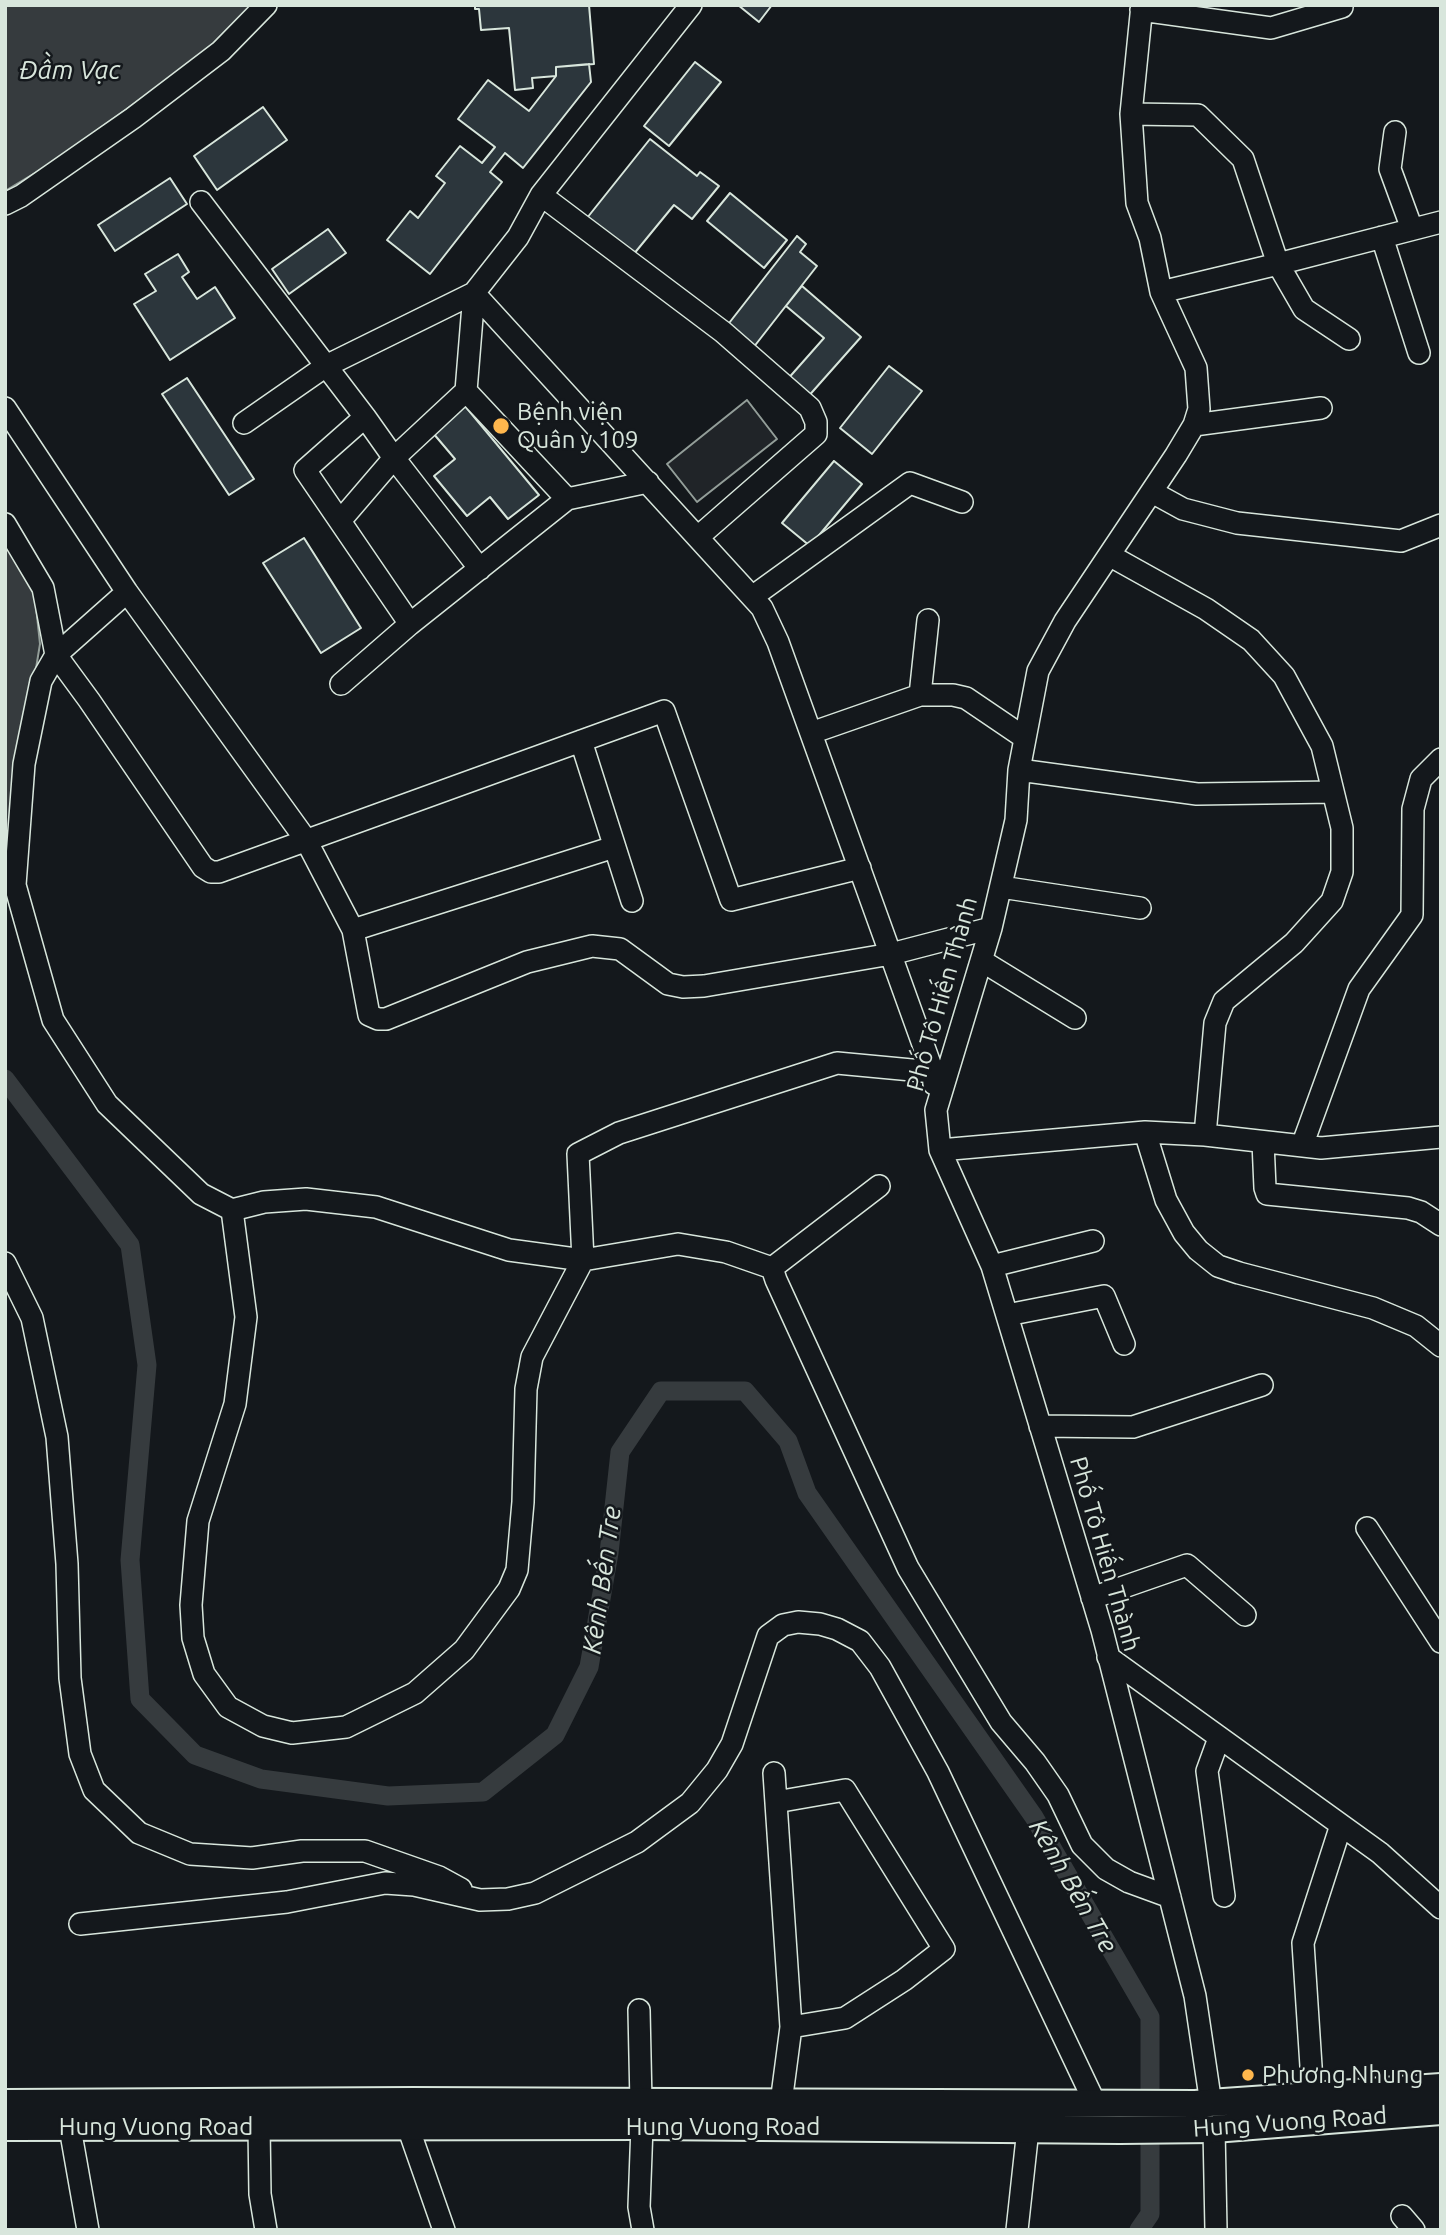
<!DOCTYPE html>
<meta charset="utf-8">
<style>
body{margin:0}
#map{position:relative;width:1446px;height:2235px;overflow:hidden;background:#14181c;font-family:Ubuntu,sans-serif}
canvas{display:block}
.frame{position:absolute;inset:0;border:7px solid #d8e6dc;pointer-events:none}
</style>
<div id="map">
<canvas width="1446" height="2235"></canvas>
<div class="frame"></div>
</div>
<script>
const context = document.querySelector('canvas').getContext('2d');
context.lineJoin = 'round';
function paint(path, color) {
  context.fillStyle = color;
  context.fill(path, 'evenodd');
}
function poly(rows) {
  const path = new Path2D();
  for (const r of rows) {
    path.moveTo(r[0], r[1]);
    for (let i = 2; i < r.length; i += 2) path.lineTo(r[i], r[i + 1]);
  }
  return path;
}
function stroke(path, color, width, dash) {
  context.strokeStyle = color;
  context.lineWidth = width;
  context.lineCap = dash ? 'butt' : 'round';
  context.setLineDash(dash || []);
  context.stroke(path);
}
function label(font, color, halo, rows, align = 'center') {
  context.font = font + ' Ubuntu,sans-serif';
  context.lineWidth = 5;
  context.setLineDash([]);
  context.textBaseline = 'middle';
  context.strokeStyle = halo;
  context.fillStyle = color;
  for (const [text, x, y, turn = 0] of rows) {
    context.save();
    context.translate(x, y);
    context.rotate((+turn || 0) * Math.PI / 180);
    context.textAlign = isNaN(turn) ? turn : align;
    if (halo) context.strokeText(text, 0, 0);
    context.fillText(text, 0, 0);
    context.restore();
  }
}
const green = poly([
 [747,400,777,439,697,502,667,464,747,400]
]);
const water = poly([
 [5,5,252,5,213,44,167,80,50,164,5,191,5,5],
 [5,543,34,588,40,644,5,857,5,543]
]);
const canal = poly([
 [5,1079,130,1245,147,1365,130,1560,140,1699,195,1755,261,1779,388,1796,483,1792,555,1735,589,1667,609,1553,620,1452,661,1391,745,1391,788,1441,807,1493,1034,1817,1150,2017,1150,2214,1139,2230]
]);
const building = poly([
 [475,5,589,5,594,64,556,67,556,76,532,78,533,88,515,90,509,28,481,30,479,9,475,9,475,5],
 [738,5,772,5,759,22,738,5],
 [695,62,721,82,669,146,644,126,695,62],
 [589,64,591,82,523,168,505,153,490,172,502,182,430,274,387,240,410,211,418,218,445,183,436,176,460,146,482,163,495,147,458,119,488,80,529,111,556,76,556,67,589,64],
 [263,107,287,140,217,190,194,156,263,107],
 [650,139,697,176,700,172,719,186,692,219,674,205,633,255,587,218,650,139],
 [170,178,187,204,115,251,98,225,170,178],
 [730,193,787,240,764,268,707,221,730,193],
 [328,229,346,253,289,294,272,269,328,229],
 [797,236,806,244,800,252,817,266,753,348,726,327,797,236],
 [178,254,189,272,182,277,197,299,215,287,235,318,170,360,134,304,156,291,145,274,178,254],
 [802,286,861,337,806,399,786,381,824,338,786,306,802,286],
 [889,366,922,391,872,454,840,428,889,366],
 [187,378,254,479,229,495,162,394,187,378],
 [465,406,539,495,508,519,490,497,467,516,434,476,455,459,433,433,465,406],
 [834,461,862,484,810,546,782,523,834,461],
 [304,538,361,628,321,653,263,563,304,538]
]);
const minor = poly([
 [691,5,541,195,518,237,474,293,762,608,778,642,933,1072,934,1084],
 [1142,5,1131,114,1137,203,1150,238,1161,292,1196,368,1199,409,1194,425,1176,455,1065,621,1038,671,1019,770,1016,820,991,928,936,1110,940,1150,992,1266,1102,1630,1195,1996,1211,2104],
 [1141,10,1271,28,1342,7],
 [1131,114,1198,115,1243,159,1278,264,1304,309,1349,339],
 [1395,132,1390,169,1412,229],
 [541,195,723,332,810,408,816,422,816,434,698,537],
 [201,202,365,417,394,458,480,569],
 [5,204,21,196,133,118,221,51,266,5],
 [1382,237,1419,353],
 [1161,292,1278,264,1441,222],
 [474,293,466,391,567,499],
 [5,408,127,592,306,840,353,930,369,1015,378,1019,386,1019,527,962,592,946,620,949,668,984,683,987,704,986,891,954,991,928],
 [365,417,305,470,410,624],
 [244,423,326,366,474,293],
 [1194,425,1321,408],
 [1152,492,1183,509,1237,523,1401,541,1441,525],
 [340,521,394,458,466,391],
 [5,524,43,588,56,655,89,700,203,867,211,872,219,872,664,711,731,900,860,868],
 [1109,555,1206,609,1251,640,1284,676,1322,746,1342,828,1342,872,1332,901,1294,943,1224,1001,1215,1023,1205,1135],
 [127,592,56,655,41,681,24,764,15,885,53,1020,107,1104,201,1194,232,1210,264,1202,306,1199,376,1207,509,1250,583,1260,678,1244,726,1252,772,1268],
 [752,597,910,483,962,502],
 [341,684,410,624,567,499,648,482],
 [920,695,928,620],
 [811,733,920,695,953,695,966,698,1025,738],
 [581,741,632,901],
 [1019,770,1197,794,1333,792],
 [1001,887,1140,908],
 [353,930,614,847],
 [982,961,1075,1018],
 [1145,1132,1166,1200,1184,1233,1198,1250,1218,1266,1239,1273,1373,1308,1416,1326,1441,1346],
 [1263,1142,1265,1188,1267,1194,1408,1208,1421,1212,1441,1225],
 [1302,1146,1359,989,1412,915,1413,809,1421,779,1441,759],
 [940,1150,1145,1132,1205,1135,1321,1148,1441,1137],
 [879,1186,772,1268,776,1280,908,1568,1001,1722,1035,1762,1058,1795,1082,1845,1106,1869,1129,1882,1170,1897],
 [232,1210,246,1317,235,1404,198,1521,191,1605,193,1638,204,1674,228,1707,263,1726,292,1733,346,1727,415,1693,464,1650,509,1589,517,1570,523,1502,526,1389,532,1357,583,1260,578,1154,619,1133,837,1063,933,1072],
 [5,1263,32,1318,57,1437,67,1564,70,1678,80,1754,94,1790,139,1833,190,1854,252,1858,302,1851,365,1851,439,1877,461,1889],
 [992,1266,1093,1241],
 [1007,1315,1104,1296,1124,1344],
 [1040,1426,1133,1427,1262,1385],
 [1367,1528,1441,1642],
 [1092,1598,1187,1565,1245,1615],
 [1108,1657,1380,1853,1441,1908],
 [1219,1738,1207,1771,1224,1896],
 [774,1773,791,2027,781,2103],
 [776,1802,845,1790,944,1949,904,1980,845,2018,791,2027],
 [80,1924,287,1902,385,1883,414,1885,480,1900,508,1899,535,1893,637,1842,690,1803,717,1770,732,1744,768,1636,783,1625,798,1622,820,1624,837,1629,860,1641,880,1667,938,1772,1095,2103],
 [639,2010,641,2103],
 [1313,2097,1303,1943,1341,1825],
 [642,2126,639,2207,643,2230],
 [259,2127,260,2194,266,2230],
 [408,2127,444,2230],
 [70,2128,88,2230],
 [1214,2129,1216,2230],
 [1402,2216,1414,2230],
 [1017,2230,1028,2129]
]);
const major = poly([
 [5,2103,413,2101,1195,2104,1441,2087],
 [5,2127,642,2126,1120,2130,1214,2129,1441,2111]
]);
const markers = [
 [501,426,9,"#ffb74d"],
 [1248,2075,7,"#ffb74d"]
];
const poiNames = [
 ["Bệnh viện",517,412],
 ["Quân y 109",517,440],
 ["Phương Nhung",1262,2075]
];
const streetNames = [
 ["Phố Tô Hiến Thành",942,994,-74],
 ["Phố Tô Hiến Thành",1105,1554,74],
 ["Hung Vuong Road",1290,2122,-4],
 ["Hung Vuong Road",156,2127],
 ["Hung Vuong Road",723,2127]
];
const waterNames = [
 ["Đầm Vạc",70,70],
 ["Kênh Bến Tre",602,1580,-82],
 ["Kênh Bến Tre",1073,1886,60]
];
paint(green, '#202428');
stroke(green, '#939e99', 2);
paint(water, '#363b3e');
stroke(water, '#939e99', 2);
stroke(canal, '#363b3e', 19);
paint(building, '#2c363c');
stroke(building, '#d8e6dc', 2);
stroke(minor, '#d8e6dc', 24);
stroke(major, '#d8e6dc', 30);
stroke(minor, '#14181c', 21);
stroke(major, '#14181c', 26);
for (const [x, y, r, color] of markers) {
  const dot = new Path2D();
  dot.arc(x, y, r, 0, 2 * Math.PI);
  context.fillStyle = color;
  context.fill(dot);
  stroke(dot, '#14181c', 2.5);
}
label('24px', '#d8e6dc', '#14181c', poiNames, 'left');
label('24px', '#d8e6dc', '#14181c', streetNames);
label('italic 26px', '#d8e6dc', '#14181c', waterNames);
</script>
